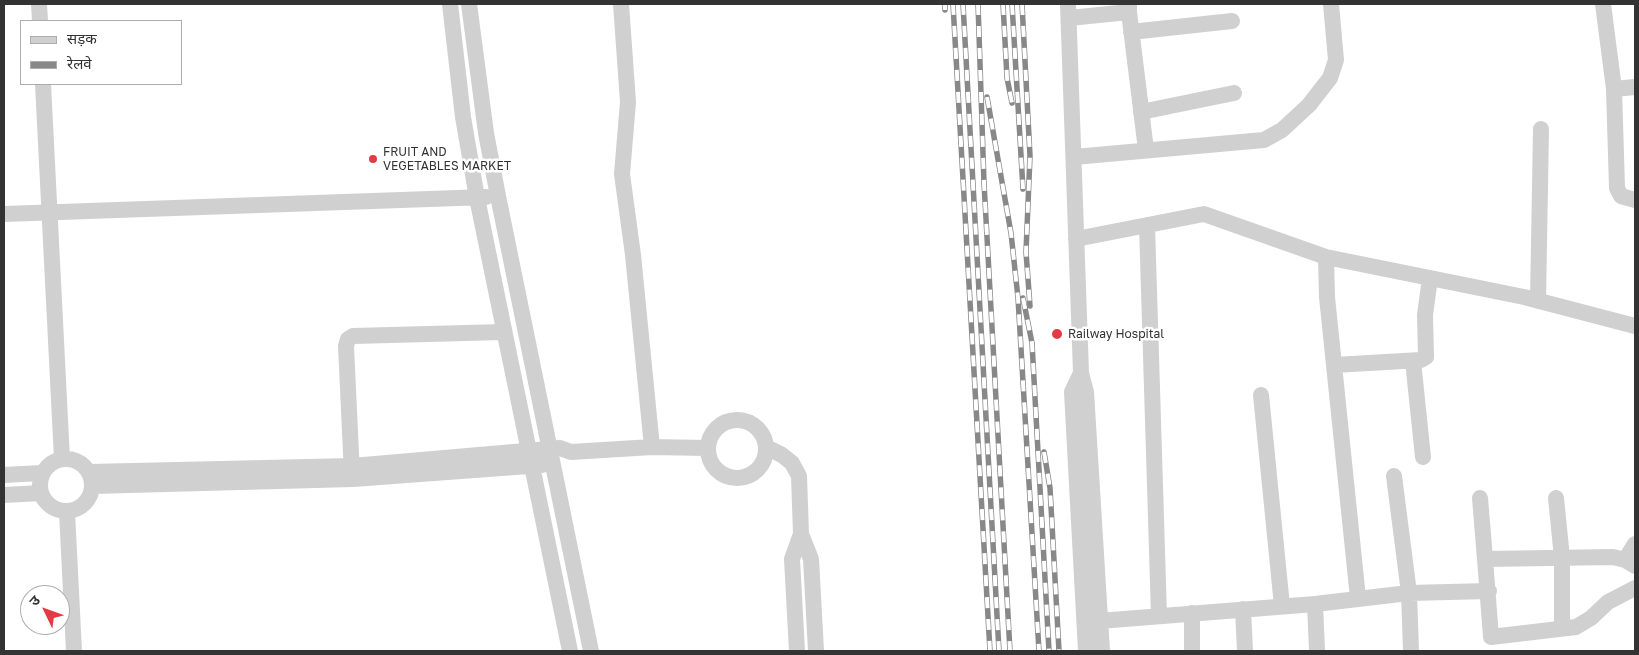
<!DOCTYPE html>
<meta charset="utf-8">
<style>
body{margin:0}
#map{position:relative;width:1639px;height:655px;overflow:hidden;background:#fff;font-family:"Golos Text","Noto Sans Devanagari",sans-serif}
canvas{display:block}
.frame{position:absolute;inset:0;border:5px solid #333;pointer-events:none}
.legend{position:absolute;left:20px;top:20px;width:162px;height:65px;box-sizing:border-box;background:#fff;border:1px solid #adadad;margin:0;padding:6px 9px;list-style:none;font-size:15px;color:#333}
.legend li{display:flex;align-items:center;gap:10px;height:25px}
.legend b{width:25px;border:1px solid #adadad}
.north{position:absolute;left:20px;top:585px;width:50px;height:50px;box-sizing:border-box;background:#fff;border:1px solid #adadad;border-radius:50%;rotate:312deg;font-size:14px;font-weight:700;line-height:20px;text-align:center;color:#333}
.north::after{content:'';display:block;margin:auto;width:18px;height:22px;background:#e63946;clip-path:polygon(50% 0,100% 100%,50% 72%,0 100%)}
</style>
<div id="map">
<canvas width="1639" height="655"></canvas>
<div class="frame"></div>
<ul class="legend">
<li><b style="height:6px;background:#d0d0d0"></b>सड़क</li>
<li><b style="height:6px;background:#888"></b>रेलवे</li>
</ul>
<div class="north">उ</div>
</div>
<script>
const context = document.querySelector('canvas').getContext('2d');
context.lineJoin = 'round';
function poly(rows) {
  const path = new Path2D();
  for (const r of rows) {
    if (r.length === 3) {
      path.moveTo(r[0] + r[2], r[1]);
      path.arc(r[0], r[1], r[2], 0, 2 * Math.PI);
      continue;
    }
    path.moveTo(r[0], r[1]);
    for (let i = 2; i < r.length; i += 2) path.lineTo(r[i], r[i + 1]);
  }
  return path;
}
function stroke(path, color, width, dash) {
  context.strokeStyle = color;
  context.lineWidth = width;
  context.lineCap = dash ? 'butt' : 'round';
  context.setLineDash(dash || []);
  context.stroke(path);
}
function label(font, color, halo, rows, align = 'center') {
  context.font = font + ' "Golos Text",sans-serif';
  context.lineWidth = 5;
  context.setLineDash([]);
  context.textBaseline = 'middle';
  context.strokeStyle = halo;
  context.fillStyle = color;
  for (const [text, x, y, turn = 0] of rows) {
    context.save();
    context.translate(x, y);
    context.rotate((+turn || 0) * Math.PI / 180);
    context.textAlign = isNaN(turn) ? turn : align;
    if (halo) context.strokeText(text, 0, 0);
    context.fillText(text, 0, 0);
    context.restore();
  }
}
const minor = poly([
 [39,4,40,21],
 [450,4,463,117,477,198,570,651],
 [469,4,486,133,498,196,591,651],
 [621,4,628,102,622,174,633,255,652,447],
 [1068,4,1081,373,1086,392,1102,651],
 [1603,4,1614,89,1617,188,1621,196,1635,200],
 [1129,12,1146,150],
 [1069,18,1129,12,1129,4],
 [1131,32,1232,21],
 [43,84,62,459],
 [1614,89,1635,87],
 [1141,112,1234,93],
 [1074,157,1264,140,1282,130,1309,105,1330,78,1336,60,1331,4],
 [4,214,486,197],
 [1147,225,1159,616],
 [1076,239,1204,214,1326,257,1524,297,1635,326],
 [1326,257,1327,297,1358,598],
 [1538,301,1541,129],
 [1413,361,1423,457],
 [1334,365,1421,360,1426,357,1425,315,1430,278],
 [1081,373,1072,392,1086,651],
 [1261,395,1282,606],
 [737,449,29],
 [766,447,782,455,792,463,799,476,801,534,811,559,816,651],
 [66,485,26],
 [89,472,352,466,560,448,571,452,652,447,707,448],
 [4,475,41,473],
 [352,475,346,346,348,339,353,336,503,332],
 [1394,476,1409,593,1411,651],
 [92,486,353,479,542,465],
 [4,495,41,493],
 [1480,498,1485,559],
 [1556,498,1562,558,1562,628],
 [67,512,74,651],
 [1625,560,1635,544],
 [1635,566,1625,560,1613,557,1485,559,1491,637,1576,627,1591,618,1608,602,1635,588],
 [1315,604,1317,651],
 [1243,609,1245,651],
 [1099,621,1315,604,1409,593,1489,591],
 [797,651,792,559,801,534],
 [1192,651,1192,613]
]);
const rail = poly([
 [945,4,945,10],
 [953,4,990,651],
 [963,4,999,651],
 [978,4,984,183,1010,651],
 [1003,4,1007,78,1012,103],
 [1012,4,1023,189],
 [1022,4,1030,156,1026,252,1030,306],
 [987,97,1011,233,1018,298,1039,651],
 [1023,298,1032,343,1049,651],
 [1044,452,1050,488,1059,651]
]);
const markers = [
 [373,159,5,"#e63946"],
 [1057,334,6,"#e63946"]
];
const poiNames = [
 ["FRUIT AND",383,152],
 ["VEGETABLES MARKET",383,166],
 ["Railway Hospital",1068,334]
];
stroke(minor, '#d0d0d0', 16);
stroke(rail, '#888', 5.5);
stroke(rail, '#fff', 4, [11]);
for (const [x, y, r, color] of markers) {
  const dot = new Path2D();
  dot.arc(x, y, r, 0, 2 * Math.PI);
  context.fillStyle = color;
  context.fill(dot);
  stroke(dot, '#fff', 2);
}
label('12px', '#333', '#fff', poiNames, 'left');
</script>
